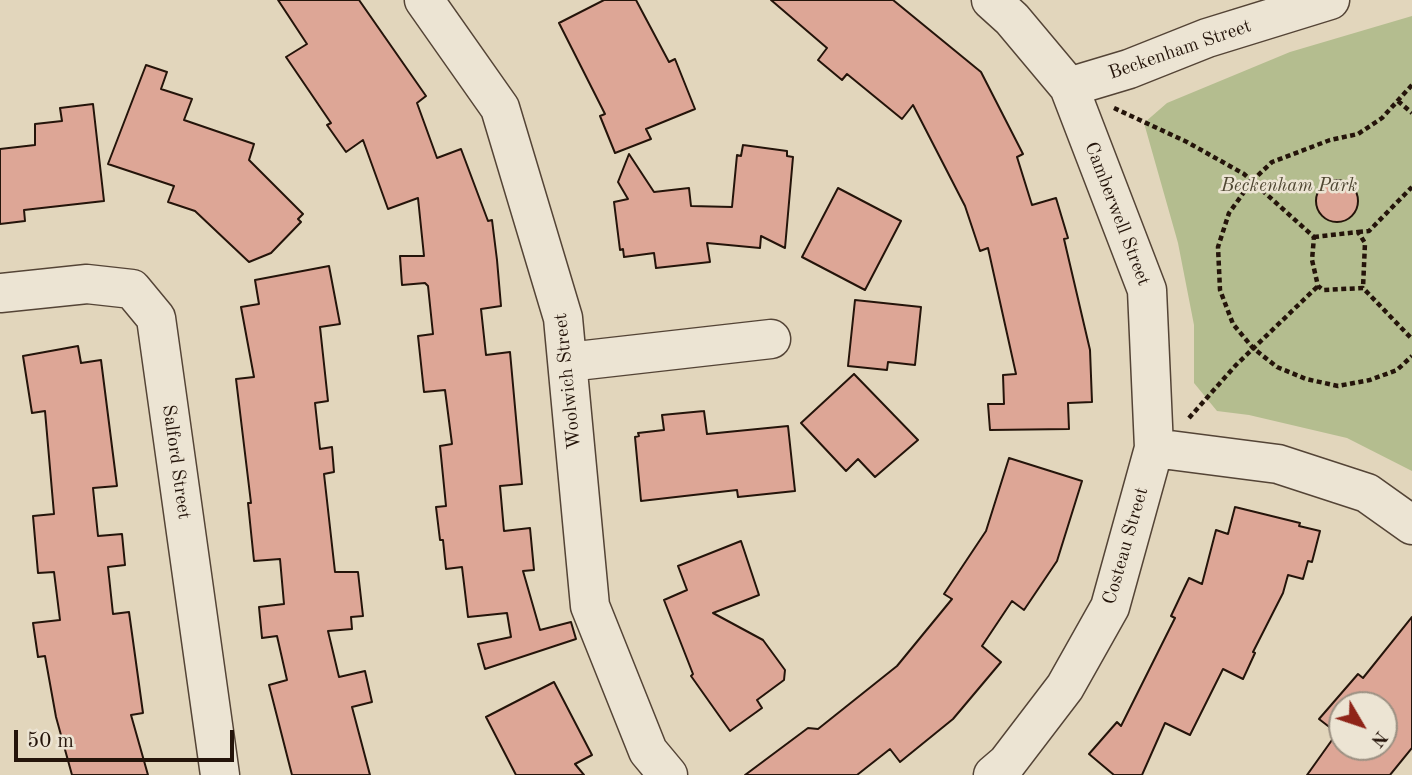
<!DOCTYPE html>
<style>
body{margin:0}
#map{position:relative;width:1412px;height:775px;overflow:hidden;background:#e2d6bc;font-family:"Old Standard TT",serif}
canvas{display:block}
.north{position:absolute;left:1328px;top:691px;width:70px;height:70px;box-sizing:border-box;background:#ece4d3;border:2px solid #9c9183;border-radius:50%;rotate:129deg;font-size:19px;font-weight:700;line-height:28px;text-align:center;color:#24140a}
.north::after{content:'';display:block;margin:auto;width:24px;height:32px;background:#8f2418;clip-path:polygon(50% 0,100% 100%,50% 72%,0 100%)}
.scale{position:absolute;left:14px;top:730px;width:220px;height:32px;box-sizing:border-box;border:4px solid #24140a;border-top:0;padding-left:9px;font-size:21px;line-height:24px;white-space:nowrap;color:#24140a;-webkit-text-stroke:5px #ece4d3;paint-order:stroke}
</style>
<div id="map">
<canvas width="1412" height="775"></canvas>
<div class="north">N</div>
<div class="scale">50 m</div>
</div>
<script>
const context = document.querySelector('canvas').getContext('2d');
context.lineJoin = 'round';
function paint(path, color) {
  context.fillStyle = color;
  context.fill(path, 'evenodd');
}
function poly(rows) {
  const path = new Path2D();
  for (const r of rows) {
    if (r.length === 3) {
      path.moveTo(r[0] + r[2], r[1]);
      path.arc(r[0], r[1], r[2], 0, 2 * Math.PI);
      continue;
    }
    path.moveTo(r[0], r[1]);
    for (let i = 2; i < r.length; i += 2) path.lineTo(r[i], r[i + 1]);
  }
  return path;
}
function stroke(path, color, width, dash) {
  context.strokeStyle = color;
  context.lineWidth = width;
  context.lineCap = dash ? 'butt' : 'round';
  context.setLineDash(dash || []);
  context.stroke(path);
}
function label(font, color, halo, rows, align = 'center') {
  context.font = font + ' "Old Standard TT",serif';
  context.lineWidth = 5;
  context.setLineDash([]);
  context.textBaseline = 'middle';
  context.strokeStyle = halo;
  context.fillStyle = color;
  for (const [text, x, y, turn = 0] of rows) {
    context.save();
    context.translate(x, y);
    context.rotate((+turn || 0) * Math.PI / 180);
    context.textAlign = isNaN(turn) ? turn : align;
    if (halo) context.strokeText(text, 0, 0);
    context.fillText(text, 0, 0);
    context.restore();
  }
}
const green = poly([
 [1412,16,1412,471,1347,438,1249,415,1217,411,1194,383,1194,325,1178,243,1144,123,1167,103,1290,52]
]);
const building = poly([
 [278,0,359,0,426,96,417,103,437,158,461,149,488,221,492,220,497,260,501,306,481,309,486,355,510,352,522,484,500,486,504,531,530,528,534,570,523,571,540,630,571,622,576,639,485,669,478,644,511,637,507,613,468,617,462,567,446,569,443,540,440,540,436,507,446,506,440,446,452,444,445,390,424,392,418,336,433,334,428,286,425,283,402,285,400,256,424,256,418,198,388,209,363,140,346,152,327,125,331,123,286,57,307,44,278,0],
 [604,0,636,0,669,62,675,59,695,109,646,129,651,139,615,153,600,116,605,114,559,23,604,0],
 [771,0,893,0,981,72,1023,154,1017,157,1032,205,1056,198,1068,238,1064,239,1090,350,1092,402,1068,403,1069,429,990,430,988,404,1004,404,1003,375,1016,374,988,248,980,251,965,206,913,105,902,119,847,74,842,80,818,60,827,48,771,0],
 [146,65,167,72,161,89,192,99,184,120,254,144,249,160,303,214,298,219,301,222,271,253,249,262,195,211,168,202,174,186,108,164,146,65],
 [93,104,104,201,24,210,25,221,0,224,0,149,35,145,35,124,62,121,60,108,93,104],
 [743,145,787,151,787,156,793,157,785,248,761,236,760,248,707,243,710,262,656,268,654,253,624,257,623,249,620,250,614,202,628,199,618,182,629,154,654,192,689,188,691,206,732,207,737,155,741,156,743,145],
 [1337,201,21],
 [838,188,901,221,865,290,802,257,838,188],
 [329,266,340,324,320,327,328,401,315,403,320,449,332,447,334,472,324,474,335,572,358,572,363,616,351,617,352,629,328,631,339,677,365,671,372,702,352,707,370,775,292,775,269,685,287,680,277,636,262,638,259,607,284,604,280,559,254,561,248,503,251,503,236,379,254,377,241,307,259,304,255,280,329,266],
 [855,300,921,307,915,365,888,362,887,370,848,366,855,300],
 [78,346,81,363,101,360,117,486,93,488,98,536,122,534,125,565,108,567,113,614,129,612,143,713,131,715,148,775,72,775,56,717,45,656,38,657,33,623,60,620,54,572,38,573,33,516,54,514,45,411,32,413,23,356,78,346],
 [854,374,918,440,875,477,858,459,846,471,801,423,854,374],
 [704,411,707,434,788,426,795,491,738,497,737,490,641,501,635,437,639,436,638,433,664,430,662,415,704,411],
 [1009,458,1082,481,1057,561,1024,610,1012,601,982,646,1001,662,953,719,900,762,890,749,857,775,745,775,808,728,818,729,897,666,952,599,944,594,986,531,1009,458],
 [1235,507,1300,523,1299,526,1320,531,1312,562,1308,561,1303,579,1288,575,1283,593,1253,652,1255,653,1243,679,1223,669,1190,735,1165,723,1142,775,1114,775,1089,754,1117,722,1121,726,1175,618,1171,616,1189,578,1202,584,1216,530,1228,534,1235,507],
 [741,541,759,595,713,613,763,640,785,670,784,680,757,700,762,708,730,731,691,676,693,674,664,600,687,590,678,566,741,541],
 [1412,617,1412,748,1390,775,1307,775,1337,733,1319,719,1358,674,1363,678,1412,617],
 [1342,705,1384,705,1384,747,1342,747,1342,705],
 [554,682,592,755,575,764,584,775,516,775,486,717,554,682]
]);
const path = poly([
 [1412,85,1382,118,1358,134,1330,140,1272,162,1252,181,1229,213,1218,247,1220,290,1233,324,1253,348,1277,367,1306,379,1338,386,1370,380,1397,370,1412,356],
 [1398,101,1412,113],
 [1114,108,1187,142,1244,174,1314,237,1312,260,1318,286,1323,290,1363,288,1412,339],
 [1358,232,1369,231,1412,187],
 [1314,237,1358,232,1365,243,1363,288],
 [1189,418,1236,365,1318,286]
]);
const minor = poly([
 [424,0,500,108,563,318,590,606,648,751,668,775],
 [991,0,1012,19,1069,87,1147,290,1154,448,1278,464,1367,493,1412,525],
 [1069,87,1129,69,1207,38,1330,0],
 [0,293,87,284,132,289,156,318,220,775],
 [568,362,771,339],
 [993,775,1007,763,1065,687,1110,607,1154,448]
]);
const streetNames = [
 ["Beckenham Street",1180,50,-19],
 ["Camberwell Street",1117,214,69],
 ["Woolwich Street",568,381,-96],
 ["Salford Street",176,462,82],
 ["Costeau Street",1126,546,-74]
];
const parkNames = [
 ["Beckenham Park",1289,186]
];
paint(green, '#b4bd8f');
paint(building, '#dda696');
stroke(building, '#24140a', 2);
stroke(minor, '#544436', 41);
stroke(path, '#24140a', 4.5, [5, 3.5]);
stroke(minor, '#ece4d3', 38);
label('19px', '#24140a', '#ece4d3', streetNames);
label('italic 19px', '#4f4732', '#ece4d3', parkNames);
</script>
